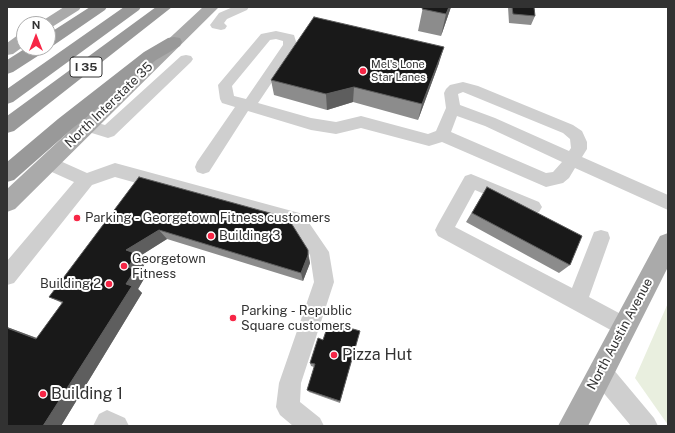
<!DOCTYPE html>
<style>
body{margin:0}
#map{position:relative;width:675px;height:433px;overflow:hidden;background:#fff;font-family:"Public Sans",sans-serif}
canvas{display:block}
.frame{position:absolute;inset:0;border:8px solid #323232;pointer-events:none}
.north{position:absolute;left:16px;top:16px;width:40px;height:40px;box-sizing:border-box;background:#fff;border:1px solid #adadad;border-radius:50%;rotate:0deg;font-size:11px;font-weight:700;line-height:16px;text-align:center;color:#323232}
.north::after{content:'';display:block;margin:auto;width:14px;height:18px;background:#f72646;clip-path:polygon(50% 0,100% 100%,50% 72%,0 100%)}
</style>
<div id="map">
<canvas width="675" height="433"></canvas>
<div class="frame"></div>
<div class="north">N</div>
</div>
<script>
const context = document.querySelector('canvas').getContext('2d');
context.lineJoin = 'round';
function paint(path, color) {
  context.fillStyle = color;
  context.fill(path, 'evenodd');
}
function poly(rows) {
  const path = new Path2D();
  for (const r of rows) {
    path.moveTo(r[0], r[1]);
    for (let i = 2; i < r.length; i += 2) path.lineTo(r[i], r[i + 1]);
  }
  return path;
}
function stroke(path, color, width, dash) {
  context.strokeStyle = color;
  context.lineWidth = width;
  context.lineCap = dash ? 'butt' : 'round';
  context.setLineDash(dash || []);
  context.stroke(path);
}
function label(font, color, halo, rows, align = 'center') {
  context.font = font + ' "Public Sans",sans-serif';
  context.lineWidth = 4;
  context.setLineDash([]);
  context.textBaseline = 'middle';
  context.strokeStyle = halo;
  context.fillStyle = color;
  for (const [text, x, y, turn = 0] of rows) {
    context.save();
    context.translate(x, y);
    context.rotate((+turn || 0) * Math.PI / 180);
    context.textAlign = isNaN(turn) ? turn : align;
    if (halo) context.strokeText(text, 0, 0);
    context.fillText(text, 0, 0);
    context.restore();
  }
}
const green = poly([
 [668,303,668,425,635,378]
]);
const minor = poly([
 [233,7,249,7,247,10,227,19,224,23,227,26,225,29,221,30,212,28,210,25,219,13,233,7],
 [276,31,294,35,297,45,258,103,311,118,336,122,361,116,428,134,436,131,446,108,444,93,446,89,450,85,463,82,478,86,573,125,582,131,587,142,587,149,582,157,668,195,668,210,575,168,569,178,563,183,546,187,442,142,429,146,361,128,336,134,311,130,248,111,209,172,203,174,197,172,195,167,197,162,235,107,222,103,220,99,218,85,261,34,276,31],
 [276,39,283,41,283,45,246,99,234,96,232,86,270,40,276,39],
 [463,92,563,133,570,139,571,148,569,151,495,118,460,105,458,94,463,92],
 [457,116,485,126,562,162,553,172,546,173,451,132,457,116],
 [186,55,191,56,193,59,191,62,114,136,108,138,82,130,79,126,82,122,87,120,105,125,181,56,186,55],
 [49,156,87,173,115,163,303,214,329,252,334,282,301,383,300,402,320,418,324,426,293,426,280,415,276,407,279,383,314,282,310,255,291,226,115,177,92,185,14,283,7,285,7,261,74,182,43,168,41,163,43,158,49,156],
 [471,174,539,202,542,207,539,212,533,215,475,190,455,227,572,288,594,232,601,230,608,232,610,238,589,297,632,320,636,327,632,334,625,338,618,334,438,236,435,230,438,224,465,176,471,174],
 [600,360,608,363,654,418,658,426,631,426,592,379,589,371,592,363,600,360],
 [107,410,125,418,129,426,93,426,99,414,107,410]
]);
const major = poly([
 [64,7,81,7,79,10,52,27,48,28,48,24,39,24,42,21,64,7],
 [203,7,219,7,15,209,7,212,7,189,203,7],
 [24,34,24,46,13,54,7,55,7,43,18,35,24,34],
 [668,233,668,267,588,426,558,426,660,236,668,233]
]);
const highway = poly([
 [90,7,107,7,105,10,54,45,48,46,48,34,90,7],
 [124,7,141,7,139,10,13,102,7,104,7,89,124,7],
 [156,7,172,7,14,131,7,133,7,116,156,7],
 [174,37,180,38,182,42,180,46,156,60,72,129,14,180,7,182,7,162,58,119,144,52,168,38,174,37],
 [26,48,46,48,44,52,13,72,7,74,7,60,26,48]
]);
const wall = poly([
 [423,7,451,7,441,36,418,31],
 [508,7,534,7,535,16,531,25,509,23],
 [439,63,418,120,353,102,327,110,274,95,271,80],
 [139,177,308,250,310,263,303,281,167,239,140,256,146,262,139,273,145,277,138,289,142,293,61,426,7,327,37,338,62,303,49,297],
 [487,187,570,265,559,273,466,222],
 [358,336,340,403,309,392,307,390,314,367,311,366,310,363,323,340]
]);
const shadedWall = poly([
 [449,7,451,7,441,36,446,14],
 [444,47,439,63,418,120,422,104],
 [354,87,353,102,327,110,326,94],
 [159,230,167,239,140,256,146,262,139,273,145,277,138,289,142,293,61,426,43,426,126,284,128,267,126,250],
 [308,255,310,263,303,281,301,273],
 [7,327,52,344,36,339,7,328]
]);
const building = poly([
 [423,7,449,7,446,14,422,9,423,7],
 [512,7,534,7,535,16,513,14,512,7],
 [314,17,444,47,422,104,354,87,326,94,271,80,314,17],
 [139,177,288,218,308,250,308,255,301,273,159,230,126,250,137,254,128,267,135,270,126,284,132,286,43,426,7,426,7,328,36,339,63,302,49,297,139,177],
 [487,187,582,236,570,265,472,213,487,187],
 [329,322,360,331,340,401,307,390,315,364,310,363,318,338,323,340,329,322]
]);
const markers = [
 [363,71,4,"#f72646"],
 [77,218,4,"#f72646"],
 [211,236,4,"#f72646"],
 [124,266,4,"#f72646"],
 [109,284,4,"#f72646"],
 [233,318,4,"#f72646"],
 [334,355,4,"#f72646"],
 [43,394,4,"#f72646"]
];
const farPoinames = [
 ["Mel's Lone",371,65],
 ["Star Lanes",371,78]
];
const shields = [
 [86,67,32]
];
const shieldNames = [
 ["I 35",86,67]
];
const streetNames = [
 ["North Interstate 35",109,105,-44],
 ["North Austin Avenue",620,334,-62]
];
const poiNames = [
 ["Parking - Georgetown Fitness customers",85,218],
 ["Building 3",219,236],
 ["Georgetown",132,259],
 ["Fitness",132,274],
 ["Building 2",101,284,"right"],
 ["Parking - Republic",241,311],
 ["Square customers",241,326]
];
const nearPoinames = [
 ["Pizza Hut",342,355],
 ["Building 1",51,394]
];
paint(green, '#e9efdf');
paint(minor, '#cfcfcf');
paint(major, '#aaa');
paint(highway, '#999');
paint(wall, '#8c8c8c');
paint(shadedWall, '#5e5e5e');
paint(building, '#191919');
stroke(building, '#5e5e5e', 1);
for (const [x, y, r, color] of markers) {
  const dot = new Path2D();
  dot.arc(x, y, r, 0, 2 * Math.PI);
  context.fillStyle = color;
  context.fill(dot);
  stroke(dot, '#fff', 1.5);
}
label('11px', '#323232', '#fff', farPoinames, 'left');
for (const [x, y, w] of shields) {
  const box = new Path2D();
  box.roundRect(x - w / 2, y - 10, w, 20, 3);
  context.fillStyle = '#fff';
  context.fill(box);
  stroke(box, '#323232', 1);
}
label('bold 12px', '#323232', null, shieldNames);
label('13px', '#323232', '#fff', streetNames);
label('13px', '#323232', '#fff', poiNames, 'left');
label('16px', '#323232', '#fff', nearPoinames, 'left');
</script>
